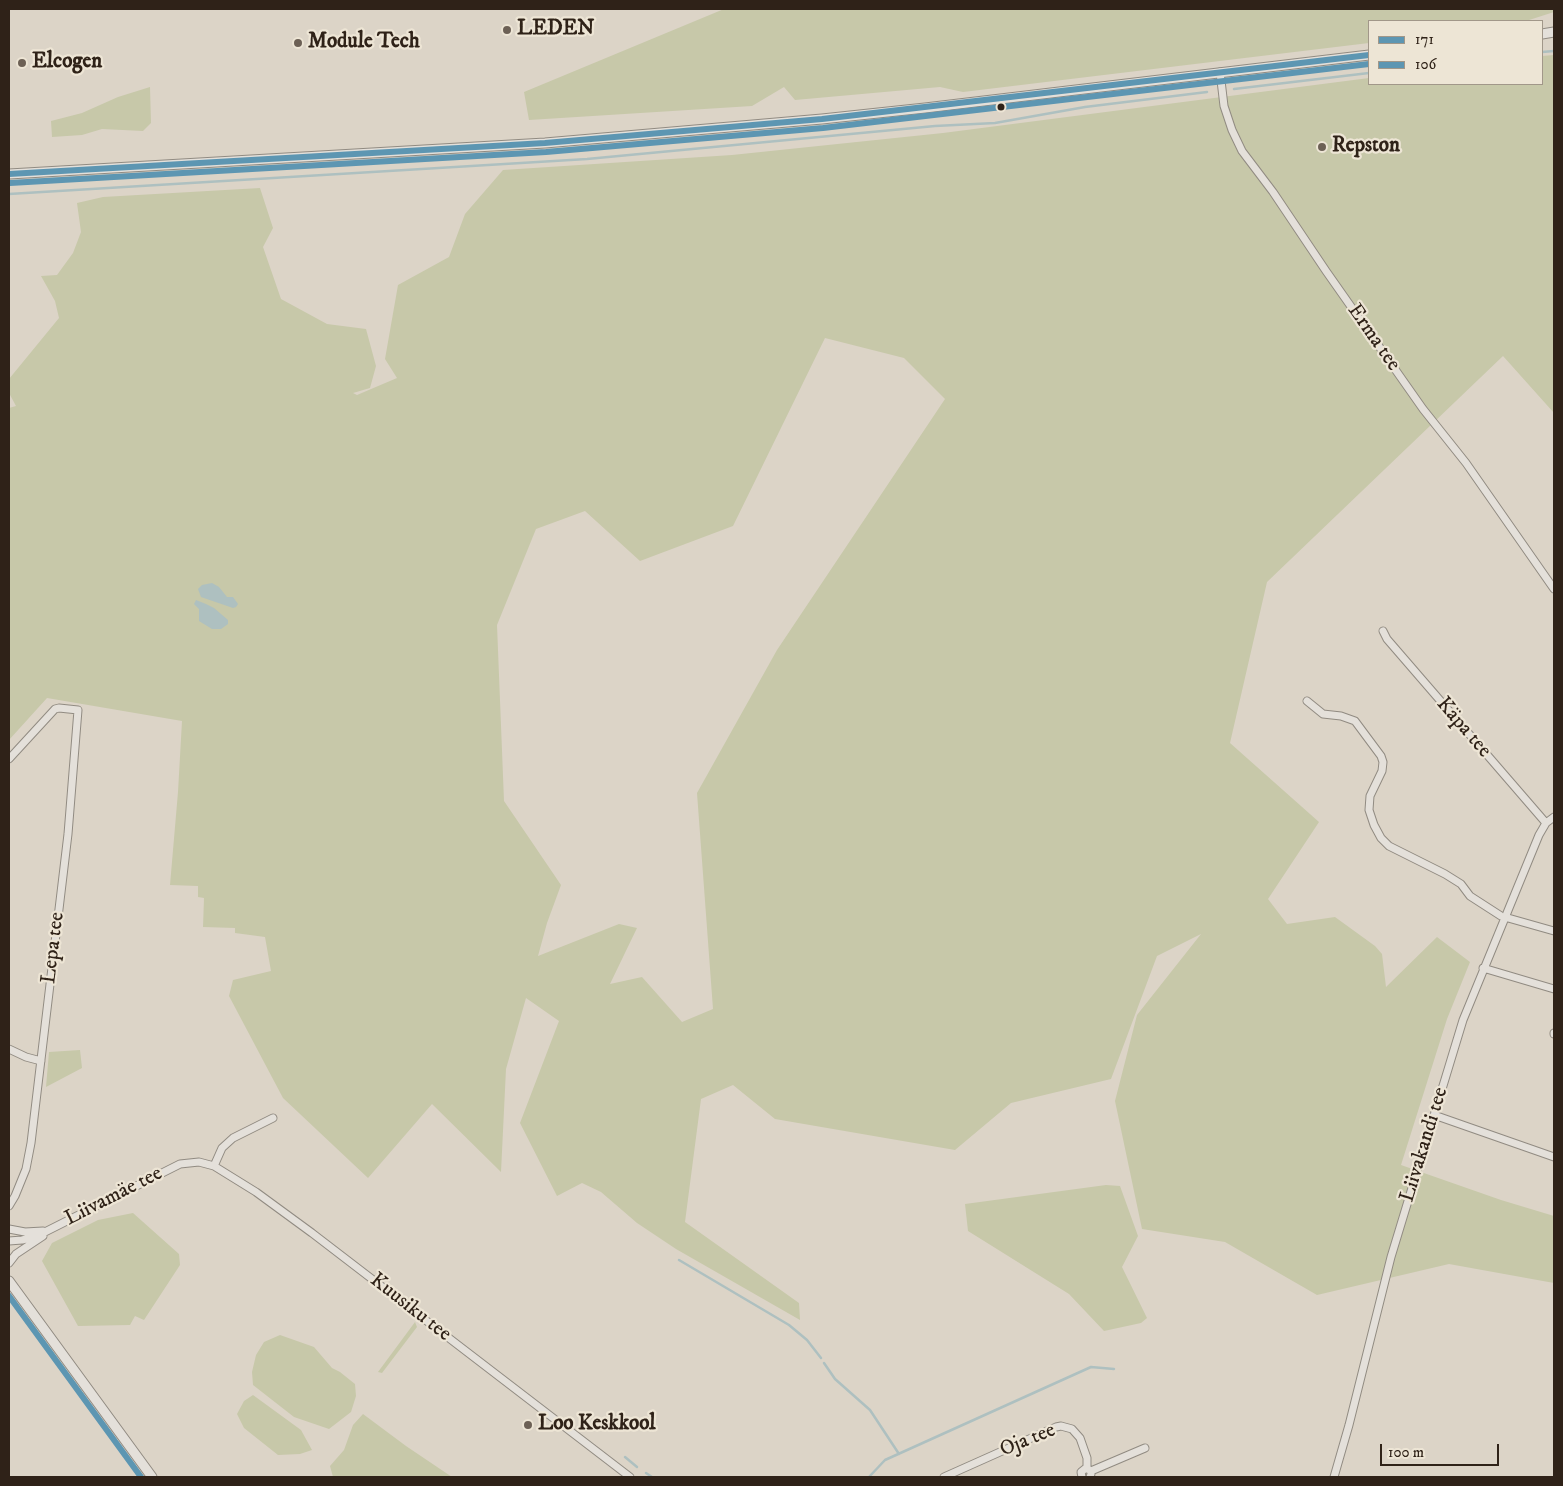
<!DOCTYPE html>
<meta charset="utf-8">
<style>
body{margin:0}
#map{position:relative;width:1563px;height:1486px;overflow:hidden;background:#dcd4c7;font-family:"IM FELL DW Pica",serif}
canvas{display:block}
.frame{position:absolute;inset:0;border:10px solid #2f2218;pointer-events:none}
.legend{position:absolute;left:1368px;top:20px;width:175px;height:65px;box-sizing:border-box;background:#ede5d5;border:1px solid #a19789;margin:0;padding:6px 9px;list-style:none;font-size:15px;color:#2f2218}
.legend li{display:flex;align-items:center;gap:10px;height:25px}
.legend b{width:25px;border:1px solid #a19789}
.scale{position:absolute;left:1380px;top:1444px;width:119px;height:22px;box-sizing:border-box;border:2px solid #2f2218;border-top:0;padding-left:6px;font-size:15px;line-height:18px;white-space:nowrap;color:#2f2218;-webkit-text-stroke:4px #ede5d5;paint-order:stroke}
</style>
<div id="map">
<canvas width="1563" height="1486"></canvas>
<div class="frame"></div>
<ul class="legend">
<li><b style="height:6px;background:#5d96b2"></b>171</li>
<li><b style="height:6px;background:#5d96b2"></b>106</li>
</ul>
<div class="scale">100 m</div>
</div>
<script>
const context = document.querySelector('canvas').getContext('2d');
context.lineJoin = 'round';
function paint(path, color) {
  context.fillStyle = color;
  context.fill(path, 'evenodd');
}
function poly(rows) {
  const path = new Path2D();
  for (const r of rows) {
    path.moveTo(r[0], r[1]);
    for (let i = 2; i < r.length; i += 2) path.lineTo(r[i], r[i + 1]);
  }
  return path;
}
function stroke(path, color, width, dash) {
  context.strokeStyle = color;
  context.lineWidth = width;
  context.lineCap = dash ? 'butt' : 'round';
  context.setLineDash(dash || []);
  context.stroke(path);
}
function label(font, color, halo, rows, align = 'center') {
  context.font = font + ' "IM FELL DW Pica",serif';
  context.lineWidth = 4.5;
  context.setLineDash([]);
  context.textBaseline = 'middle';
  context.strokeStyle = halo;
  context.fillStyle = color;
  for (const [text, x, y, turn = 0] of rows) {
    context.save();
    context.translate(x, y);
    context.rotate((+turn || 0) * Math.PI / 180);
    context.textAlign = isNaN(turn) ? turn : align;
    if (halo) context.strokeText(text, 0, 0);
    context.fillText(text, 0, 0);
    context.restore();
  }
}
const green = poly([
 [724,9,1554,9,1554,12,1526,21,1369,21,1369,43,963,92,940,87,795,100,784,87,752,106,529,120,524,92],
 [1554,55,1554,413,1503,356,1267,582,1230,743,1319,822,1268,899,1287,924,1335,917,1375,946,1382,954,1386,987,1437,937,1470,962,1447,1019,1401,1165,1501,1200,1554,1216,1554,1283,1449,1264,1317,1295,1225,1242,1142,1229,1115,1101,1137,1015,1201,934,1157,956,1111,1079,1011,1103,955,1150,775,1119,733,1085,701,1099,685,1222,799,1303,800,1320,676,1249,637,1223,601,1192,582,1183,557,1196,520,1123,559,1021,526,998,506,1069,501,1172,432,1104,368,1178,283,1098,229,996,233,980,271,971,265,937,235,933,235,928,203,927,204,898,198,897,198,886,170,885,178,792,182,721,47,698,9,740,9,408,16,406,9,393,9,379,59,318,55,301,41,276,57,275,73,253,81,232,77,203,103,197,260,188,273,228,263,247,281,299,327,324,366,329,376,366,370,388,353,393,357,395,397,378,385,359,398,285,449,257,465,214,503,170,732,155,943,133,1369,78,1369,84,1542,84,1542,56],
 [825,338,904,358,945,399,777,650,697,793,713,1009,682,1022,642,977,610,984,637,928,619,924,538,956,547,923,561,885,504,801,497,625,536,529,585,511,640,561,733,526],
 [150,87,151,123,143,131,102,129,82,135,52,137,51,121,82,113,118,97],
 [80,1050,82,1068,46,1087,49,1052],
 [1106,1185,1120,1186,1138,1236,1122,1267,1147,1318,1141,1323,1104,1331,1069,1294,968,1231,965,1204],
 [133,1213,179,1254,180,1265,144,1320,135,1316,130,1325,78,1326,42,1261,52,1243,98,1220],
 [415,1322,417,1327,382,1373,378,1372],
 [280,1335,314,1347,332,1368,340,1372,355,1384,356,1396,351,1412,329,1429,294,1417,253,1385,252,1372,256,1355,264,1342],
 [253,1395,301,1430,312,1450,300,1454,278,1455,244,1428,237,1414,244,1401],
 [363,1414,406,1446,452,1477,333,1477,330,1466,344,1450,353,1425]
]);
const water = poly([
 [212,583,219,587,227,597,233,597,238,604,236,607,233,608,201,597,198,589,202,585],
 [196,600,206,604,214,608,228,620,228,624,221,629,212,629,199,621,199,609,194,604]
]);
const stream = poly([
 [1542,52,1554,51],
 [1234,89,1369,73],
 [9,194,587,159,935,126,995,123,1085,107,1207,92],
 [679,1260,789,1325,807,1340,821,1358],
 [824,1363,835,1379,870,1410,899,1454],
 [625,1457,637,1467],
 [646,1473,652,1477],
 [869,1477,885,1460,1091,1367,1114,1369]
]);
const minor = poly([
 [1220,72,1224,106,1232,130,1242,151,1273,192,1326,271,1423,409,1466,463,1554,589],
 [1383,631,1387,639,1546,823],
 [1307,701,1323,714,1341,716,1355,721,1381,756,1383,762,1382,771,1370,796,1369,810,1374,825,1381,838,1389,846,1445,874,1461,884,1470,896,1501,916,1554,931],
 [9,759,55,709,59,708,78,710,68,834,31,1143,26,1169,15,1196,9,1206],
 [1483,968,1554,989],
 [1554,1033,1554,1034],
 [9,1049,26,1057,41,1061],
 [1434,1115,1554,1157],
 [214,1166,222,1148,233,1138,273,1118],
 [9,1229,25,1232,43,1231],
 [9,1241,22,1240,35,1237,180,1164,199,1162,214,1166,256,1192,312,1233,630,1477],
 [9,1263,16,1254,43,1236],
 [1091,1471,1145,1448],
 [944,1477,1056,1427,1061,1426,1072,1429,1080,1438,1087,1458,1087,1468],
 [1082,1477,1081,1472,1086,1468,1091,1471,1091,1474,1090,1477],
 [1334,1477,1349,1425,1391,1257,1463,1020,1539,835,1546,823,1554,817]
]);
const tertiary = poly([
 [1542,34,1554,32],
 [9,174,545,143,822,119,925,108,1369,55],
 [9,1281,152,1477]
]);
const bus1 = poly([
 [9,174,545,143,822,119,1369,55]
]);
const bus2 = poly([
 [10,183,546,152,823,128,1369,64],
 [9,1296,141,1477]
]);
const markers = [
 [507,30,5,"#6c6055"],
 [298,43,5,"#6c6055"],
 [22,63,5,"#6c6055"],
 [1001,107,4.5,"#2f2218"],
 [1322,147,5,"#6c6055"],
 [528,1425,5,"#6c6055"]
];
const poiNames = [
 ["LEDEN",517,30],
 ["Module Tech",308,43],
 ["Elcogen",32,63],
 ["Repston",1332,147],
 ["Loo Keskkool",538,1425]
];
const streetNames = [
 ["Erma tee",1373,338,55],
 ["Käpa tee",1463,728,49],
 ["Lepa tee",54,948,-83],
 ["Liivakandi tee",1425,1145,-73],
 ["Liivamäe tee",114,1197,-27],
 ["Kuusiku tee",410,1308,38],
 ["Oja tee",1028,1441,-22]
];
paint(green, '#c7c8a9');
paint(water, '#aec0c0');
stroke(stream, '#aec0c0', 2.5);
stroke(minor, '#918b82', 9);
stroke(tertiary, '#918b82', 11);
stroke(minor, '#e4e0da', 7);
stroke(tertiary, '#e4e0da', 9);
stroke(bus1, '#5d96b2', 6);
stroke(bus2, '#5d96b2', 6);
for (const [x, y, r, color] of markers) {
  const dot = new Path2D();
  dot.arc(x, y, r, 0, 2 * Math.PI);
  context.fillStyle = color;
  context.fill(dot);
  stroke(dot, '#ede5d5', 2);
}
label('bold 21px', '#2f2218', '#ede5d5', poiNames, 'left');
label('21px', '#2f2218', '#ede5d5', streetNames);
</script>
